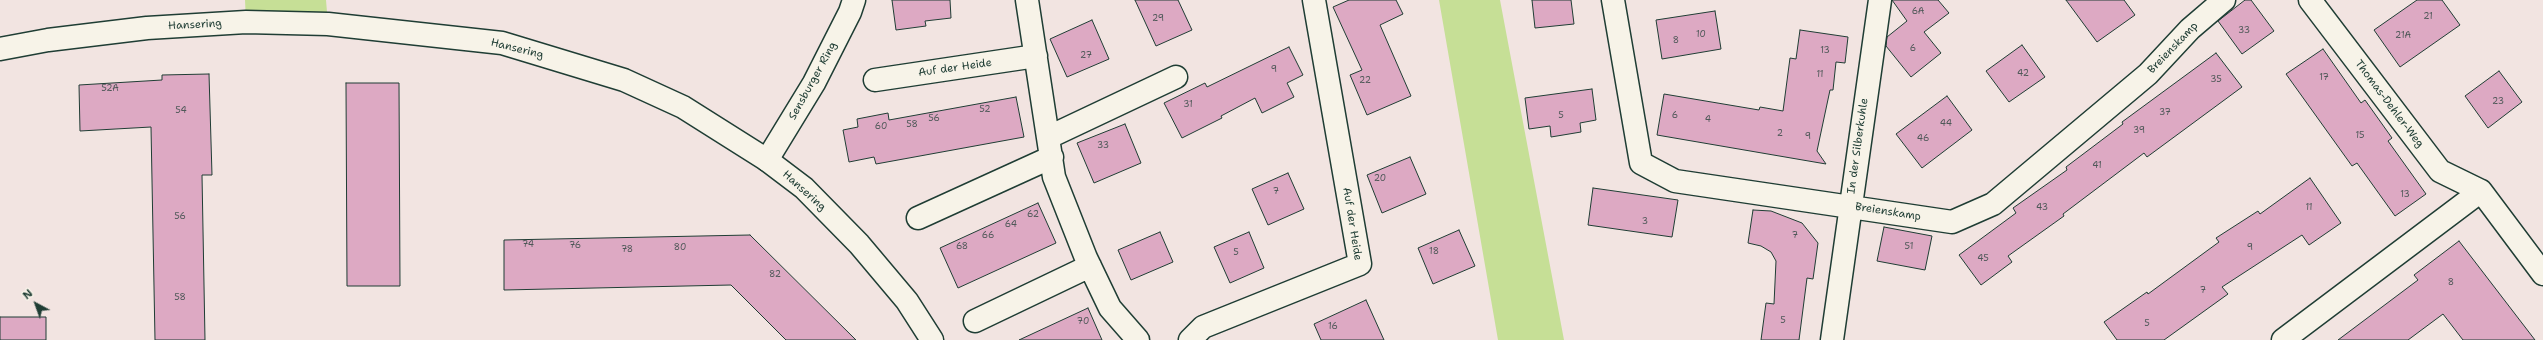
<!DOCTYPE html>
<style>
body{margin:0}
#map{position:relative;width:2543px;height:340px;overflow:hidden;background:#f2e4e1;font-family:"Shantell Sans",sans-serif}
canvas{display:block}
.north{position:absolute;left:16px;top:284px;width:40px;height:40px;-webkit-text-stroke:3px #f7f3e8;paint-order:stroke;rotate:319deg;font-size:11px;font-weight:700;line-height:16px;text-align:center;color:#1f3d34}
.north::after{content:'';display:block;margin:auto;width:14px;height:18px;background:#1f3d34;clip-path:polygon(50% 0,100% 100%,50% 72%,0 100%)}
</style>
<div id="map">
<canvas width="2543" height="340"></canvas>
<div class="north">N</div>
</div>
<script>
const context = document.querySelector('canvas').getContext('2d');
context.lineJoin = 'round';
function paint(path, color) {
  context.fillStyle = color;
  context.fill(path, 'evenodd');
}
function poly(rows) {
  const path = new Path2D();
  for (const r of rows) {
    path.moveTo(r[0], r[1]);
    for (let i = 2; i < r.length; i += 2) path.lineTo(r[i], r[i + 1]);
  }
  return path;
}
function stroke(path, color, width, dash) {
  context.strokeStyle = color;
  context.lineWidth = width;
  context.lineCap = dash ? 'butt' : 'round';
  context.setLineDash(dash || []);
  context.stroke(path);
}
function label(font, color, halo, rows, align = 'center') {
  context.font = font + ' "Shantell Sans",sans-serif';
  context.lineWidth = 4;
  context.setLineDash([]);
  context.textBaseline = 'middle';
  context.strokeStyle = halo;
  context.fillStyle = color;
  for (const [text, x, y, turn = 0] of rows) {
    context.save();
    context.translate(x, y);
    context.rotate((+turn || 0) * Math.PI / 180);
    context.textAlign = isNaN(turn) ? turn : align;
    if (halo) context.strokeText(text, 0, 0);
    context.fillText(text, 0, 0);
    context.restore();
  }
}
const green = poly([
 [245,0,326,0,328,24,246,22],
 [1439,0,1500,0,1564,340,1498,340]
]);
const building = poly([
 [892,0,950,0,951,18,925,21,926,26,896,30,892,0],
 [1135,0,1178,0,1192,30,1156,46,1135,0],
 [1349,0,1396,0,1403,14,1380,25,1411,96,1367,115,1350,75,1362,70,1333,7,1349,0],
 [1532,0,1571,0,1574,24,1535,28,1532,0],
 [1892,0,1938,0,1949,13,1924,32,1941,53,1911,77,1886,46,1887,37,1907,21,1892,0],
 [2066,0,2124,0,2135,15,2097,42,2066,0],
 [2245,0,2251,0,2274,31,2242,54,2218,21,2245,0],
 [2417,0,2442,0,2460,25,2400,67,2374,30,2417,0],
 [1715,11,1721,49,1662,59,1656,20,1715,11],
 [1092,20,1109,59,1067,77,1050,39,1092,20],
 [1800,30,1848,37,1845,63,1836,62,1833,90,1830,90,1817,151,1826,164,1657,135,1664,94,1759,110,1760,107,1783,111,1790,58,1796,59,1800,30],
 [2022,45,2045,77,2009,102,1986,71,2022,45],
 [1289,47,1303,75,1287,83,1294,97,1262,113,1255,98,1221,116,1222,118,1182,138,1164,103,1205,83,1207,87,1289,47],
 [2323,49,2361,103,2365,100,2392,138,2388,141,2426,194,2395,216,2357,163,2352,166,2286,74,2323,49],
 [2216,53,2242,87,2147,157,2144,153,2063,214,2064,216,2008,256,2012,262,1981,285,1959,255,2016,213,2013,208,2067,170,2066,167,2123,124,2122,122,2216,53],
 [2499,71,2522,102,2488,128,2465,96,2499,71],
 [209,74,212,175,202,175,205,340,155,340,151,127,80,131,79,85,162,80,162,75,209,74],
 [346,83,399,83,400,286,347,286,346,83],
 [1592,89,1596,120,1580,123,1581,132,1551,137,1550,126,1529,129,1525,98,1592,89],
 [1947,96,1972,130,1922,168,1896,134,1947,96],
 [1016,97,1024,137,876,164,874,157,849,162,843,130,858,127,857,119,888,113,889,120,1016,97],
 [1125,124,1141,163,1094,183,1077,143,1125,124],
 [1410,157,1426,194,1382,213,1367,175,1410,157],
 [1288,173,1304,209,1268,225,1252,189,1288,173],
 [2310,178,2341,223,2309,245,2302,235,2222,287,2228,294,2164,340,2117,340,2104,322,2147,292,2148,294,2219,242,2216,238,2258,211,2260,214,2310,178],
 [1593,188,1678,200,1672,237,1588,225,1593,188],
 [1038,203,1056,243,958,288,940,248,1038,203],
 [1753,210,1771,211,1802,223,1818,243,1813,279,1807,278,1799,340,1761,340,1766,303,1774,304,1776,261,1771,252,1761,246,1748,243,1753,210],
 [1884,227,1932,236,1925,270,1877,261,1884,227],
 [1459,230,1475,266,1433,284,1418,248,1459,230],
 [1160,232,1173,262,1131,280,1118,250,1160,232],
 [1249,232,1264,268,1230,283,1214,247,1249,232],
 [750,235,856,340,786,340,731,285,504,290,504,240,750,235],
 [2459,241,2535,340,2463,340,2443,314,2408,340,2338,340,2418,280,2414,275,2459,241],
 [1366,300,1384,340,1321,340,1314,324,1366,300],
 [1088,308,1102,340,1019,340,1088,308],
 [0,317,46,317,46,340,0,340,0,317]
]);
const street = poly([
 [1027,0,1054,177,1086,258,1110,308,1138,340],
 [1613,0,1641,163,1675,181,1952,222,1993,204,2148,74,2190,29,2224,0],
 [2310,0,2440,171,2481,191,2543,274],
 [875,80,1036,56],
 [1049,137,1176,77],
 [767,160,814,83,850,12,854,0],
 [918,218,1052,157],
 [975,321,1090,266],
 [1190,340,1203,327,1360,264,1314,0],
 [1832,340,1880,0],
 [2283,340,2481,191]
]);
const secondary = poly([
 [0,49,48,40,147,28,246,22,328,24,502,43,624,80,683,107,767,160,804,188,859,244,907,301,932,340]
]);
const numberNames = [
 ["6A",1918,12],
 ["21",2428,17],
 ["29",1158,19],
 ["33",2244,31],
 ["10",1701,35],
 ["21A",2403,36],
 ["8",1676,41],
 ["6",1913,49],
 ["13",1825,51],
 ["27",1086,56],
 ["9",1274,70],
 ["42",2023,74],
 ["11",1820,75],
 ["17",2324,78],
 ["35",2216,80],
 ["22",1365,81],
 ["52A",110,89],
 ["23",2498,102],
 ["31",1188,105],
 ["52",985,110],
 ["54",181,111],
 ["37",2165,113],
 ["5",1561,116],
 ["6",1675,116],
 ["56",934,119],
 ["4",1708,120],
 ["44",1946,124],
 ["58",912,125],
 ["60",881,127],
 ["39",2139,131],
 ["2",1780,134],
 ["15",2360,136],
 ["9",1808,137],
 ["46",1923,139],
 ["33",1103,146],
 ["41",2097,166],
 ["20",1380,179],
 ["7",1276,192],
 ["13",2405,195],
 ["43",2042,208],
 ["11",2309,208],
 ["62",1033,215],
 ["56",180,217],
 ["3",1645,222],
 ["64",1011,225],
 ["66",988,236],
 ["7",1795,236],
 ["74",528,245],
 ["76",575,246],
 ["68",962,247],
 ["51",1909,247],
 ["80",680,248],
 ["9",2250,248],
 ["78",627,250],
 ["18",1434,252],
 ["5",1236,253],
 ["45",1983,259],
 ["82",775,275],
 ["8",2451,283],
 ["7",2203,291],
 ["58",180,298],
 ["5",1783,321],
 ["70",1083,322],
 ["5",2147,324],
 ["16",1333,327]
];
const streetNames = [
 ["Hansering",195,25,-3],
 ["Breienskamp",2173,48,-46],
 ["Hansering",517,49,14],
 ["Auf der Heide",955,68,-8],
 ["Sensburger Ring",813,81,-61],
 ["Thomas-Dehler-Weg",2389,104,53],
 ["In der Silberkuhle",1858,146,-82],
 ["Hansering",804,191,42],
 ["Breienskamp",1888,212,9],
 ["Auf der Heide",1352,224,81]
];
paint(green, '#c6df96');
paint(building, '#dda9c3');
stroke(building, '#1f3d34', 1);
stroke(street, '#1f3d34', 25);
stroke(secondary, '#1f3d34', 25);
stroke(street, '#f7f3e8', 22);
stroke(secondary, '#f7f3e8', 22);
label('9px', '#4e5858', null, numberNames);
label('11px', '#1f3d34', '#f7f3e8', streetNames);
</script>
